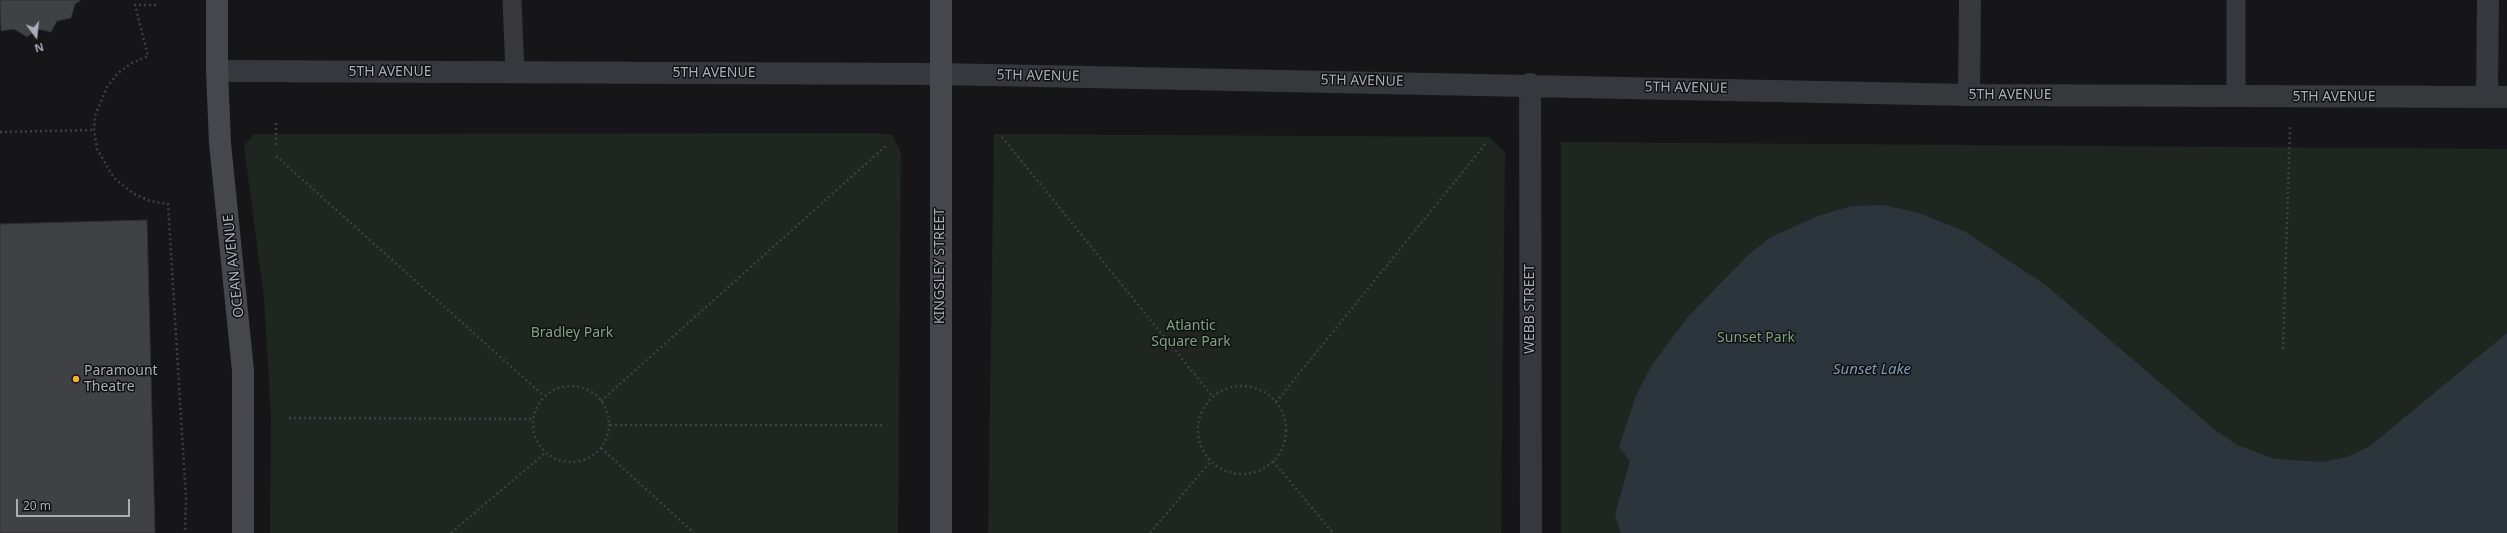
<!DOCTYPE html>
<style>
body{margin:0}
#map{position:relative;width:2507px;height:533px;overflow:hidden;background:#161618;font-family:"Noto Sans",sans-serif}
canvas{display:block}
.north{position:absolute;left:16px;top:16px;width:40px;height:40px;-webkit-text-stroke:3px #111113;paint-order:stroke;rotate:165deg;font-size:11px;font-weight:700;line-height:16px;text-align:center;color:#a8adb8}
.north::after{content:'';display:block;margin:auto;width:14px;height:18px;background:#a8adb8;clip-path:polygon(50% 0,100% 100%,50% 72%,0 100%)}
.scale{position:absolute;left:16px;top:499px;width:114px;height:18px;box-sizing:border-box;border:2px solid #a8adb8;border-top:0;padding-left:5px;font-size:12px;line-height:14px;white-space:nowrap;color:#a8adb8;-webkit-text-stroke:3px #111113;paint-order:stroke}
</style>
<div id="map">
<canvas width="2507" height="533"></canvas>
<div class="north">N</div>
<div class="scale">20 m</div>
</div>
<script>
const context = document.querySelector('canvas').getContext('2d');
context.lineJoin = 'round';
function paint(path, color) {
  context.fillStyle = color;
  context.fill(path, 'evenodd');
}
function poly(rows) {
  const path = new Path2D();
  for (const r of rows) {
    if (r.length === 3) {
      path.moveTo(r[0] + r[2], r[1]);
      path.arc(r[0], r[1], r[2], 0, 2 * Math.PI);
      continue;
    }
    path.moveTo(r[0], r[1]);
    for (let i = 2; i < r.length; i += 2) path.lineTo(r[i], r[i + 1]);
  }
  return path;
}
function stroke(path, color, width, dash) {
  context.strokeStyle = color;
  context.lineWidth = width;
  context.lineCap = dash ? 'butt' : 'round';
  context.setLineDash(dash || []);
  context.stroke(path);
}
function label(font, color, halo, rows, align = 'center') {
  context.font = font + ' "Noto Sans",sans-serif';
  context.lineWidth = 3;
  context.setLineDash([]);
  context.textBaseline = 'middle';
  context.strokeStyle = halo;
  context.fillStyle = color;
  for (const [text, x, y, turn = 0] of rows) {
    context.save();
    context.translate(x, y);
    context.rotate((+turn || 0) * Math.PI / 180);
    context.textAlign = isNaN(turn) ? turn : align;
    if (halo) context.strokeText(text, 0, 0);
    context.fillText(text, 0, 0);
    context.restore();
  }
}
const green = poly([
 [874,133,892,135,901,153,898,533,270,533,271,417,264,298,244,146,254,134],
 [994,134,1489,137,1505,152,1501,533,988,533],
 [1561,142,2507,149,2507,533,1561,533]
]);
const water = poly([
 [1883,205,1919,213,1964,231,2047,286,2214,429,2237,445,2275,459,2322,462,2347,457,2370,446,2507,333,2507,533,1621,533,1615,515,1630,461,1619,447,1636,396,1652,365,1687,318,1748,255,1771,237,1818,216,1851,206]
]);
const building = poly([
 [0,0,81,0,75,4,71,18,57,21,51,32,38,29,27,37,14,29,1,31,0,0],
 [147,220,155,533,0,533,0,224,147,220]
]);
const path = poly([
 [156,5,135,5,148,56,132,63,118,73,107,87,95,116,94,130,97,149,114,178,134,194,150,201,168,204,186,499,185,533],
 [276,123,276,148],
 [0,132,94,130],
 [1002,137,1213,397],
 [276,156,544,396],
 [2283,349,2290,127],
 [571,424,38],
 [1242,430,44],
 [601,401,887,145],
 [1276,402,1487,142],
 [289,418,533,419],
 [610,425,884,425],
 [601,448,694,533],
 [1273,461,1333,533],
 [451,533,545,453],
 [1150,533,1211,461]
]);
const lane = poly([
 [512,0,515,72],
 [2236,0,2236,96]
]);
const street = poly([
 [217,71,939,74,1969,95,2507,97],
 [1530,84,1531,533],
 [1969,95,1970,0],
 [2487,97,2488,0]
]);
const secondary = poly([
 [217,0,217,71,220,143,243,371,243,533],
 [941,0,941,533]
]);
const markers = [
 [76,379,4,"#f2b134"]
];
const streetNames = [
 ["5TH AVENUE",390,72],
 ["5TH AVENUE",714,73],
 ["5TH AVENUE",1038,76,1],
 ["5TH AVENUE",1362,81,1],
 ["5TH AVENUE",1686,88,1],
 ["5TH AVENUE",2010,95],
 ["5TH AVENUE",2334,97],
 ["OCEAN AVENUE",234,266,-96],
 ["KINGSLEY STREET",940,266,-90],
 ["WEBB STREET",1530,309,-90]
];
const parkNames = [
 ["Atlantic",1191,326],
 ["Square Park",1191,342],
 ["Bradley Park",572,333],
 ["Sunset Park",1756,338]
];
const poiNames = [
 ["Paramount",84,371],
 ["Theatre",84,387]
];
const waterNames = [
 ["Sunset Lake",1872,370]
];
paint(green, '#1e261f');
paint(water, '#2c353c');
paint(building, '#404145');
stroke(building, '#303034', 1);
stroke(path, '#3d3f44', 2.5, [2, 3]);
stroke(lane, '#37383d', 19);
stroke(street, '#37383d', 22);
stroke(secondary, '#45474d', 22);
for (const [x, y, r, color] of markers) {
  const dot = new Path2D();
  dot.arc(x, y, r, 0, 2 * Math.PI);
  context.fillStyle = color;
  context.fill(dot);
  stroke(dot, '#111113', 1.5);
}
label('14px', '#a8adb8', '#111113', streetNames);
label('14px', '#7fa381', '#111113', parkNames);
label('14px', '#a8adb8', '#111113', poiNames, 'left');
label('italic 15px', '#7f9bb3', '#111113', waterNames);
</script>
